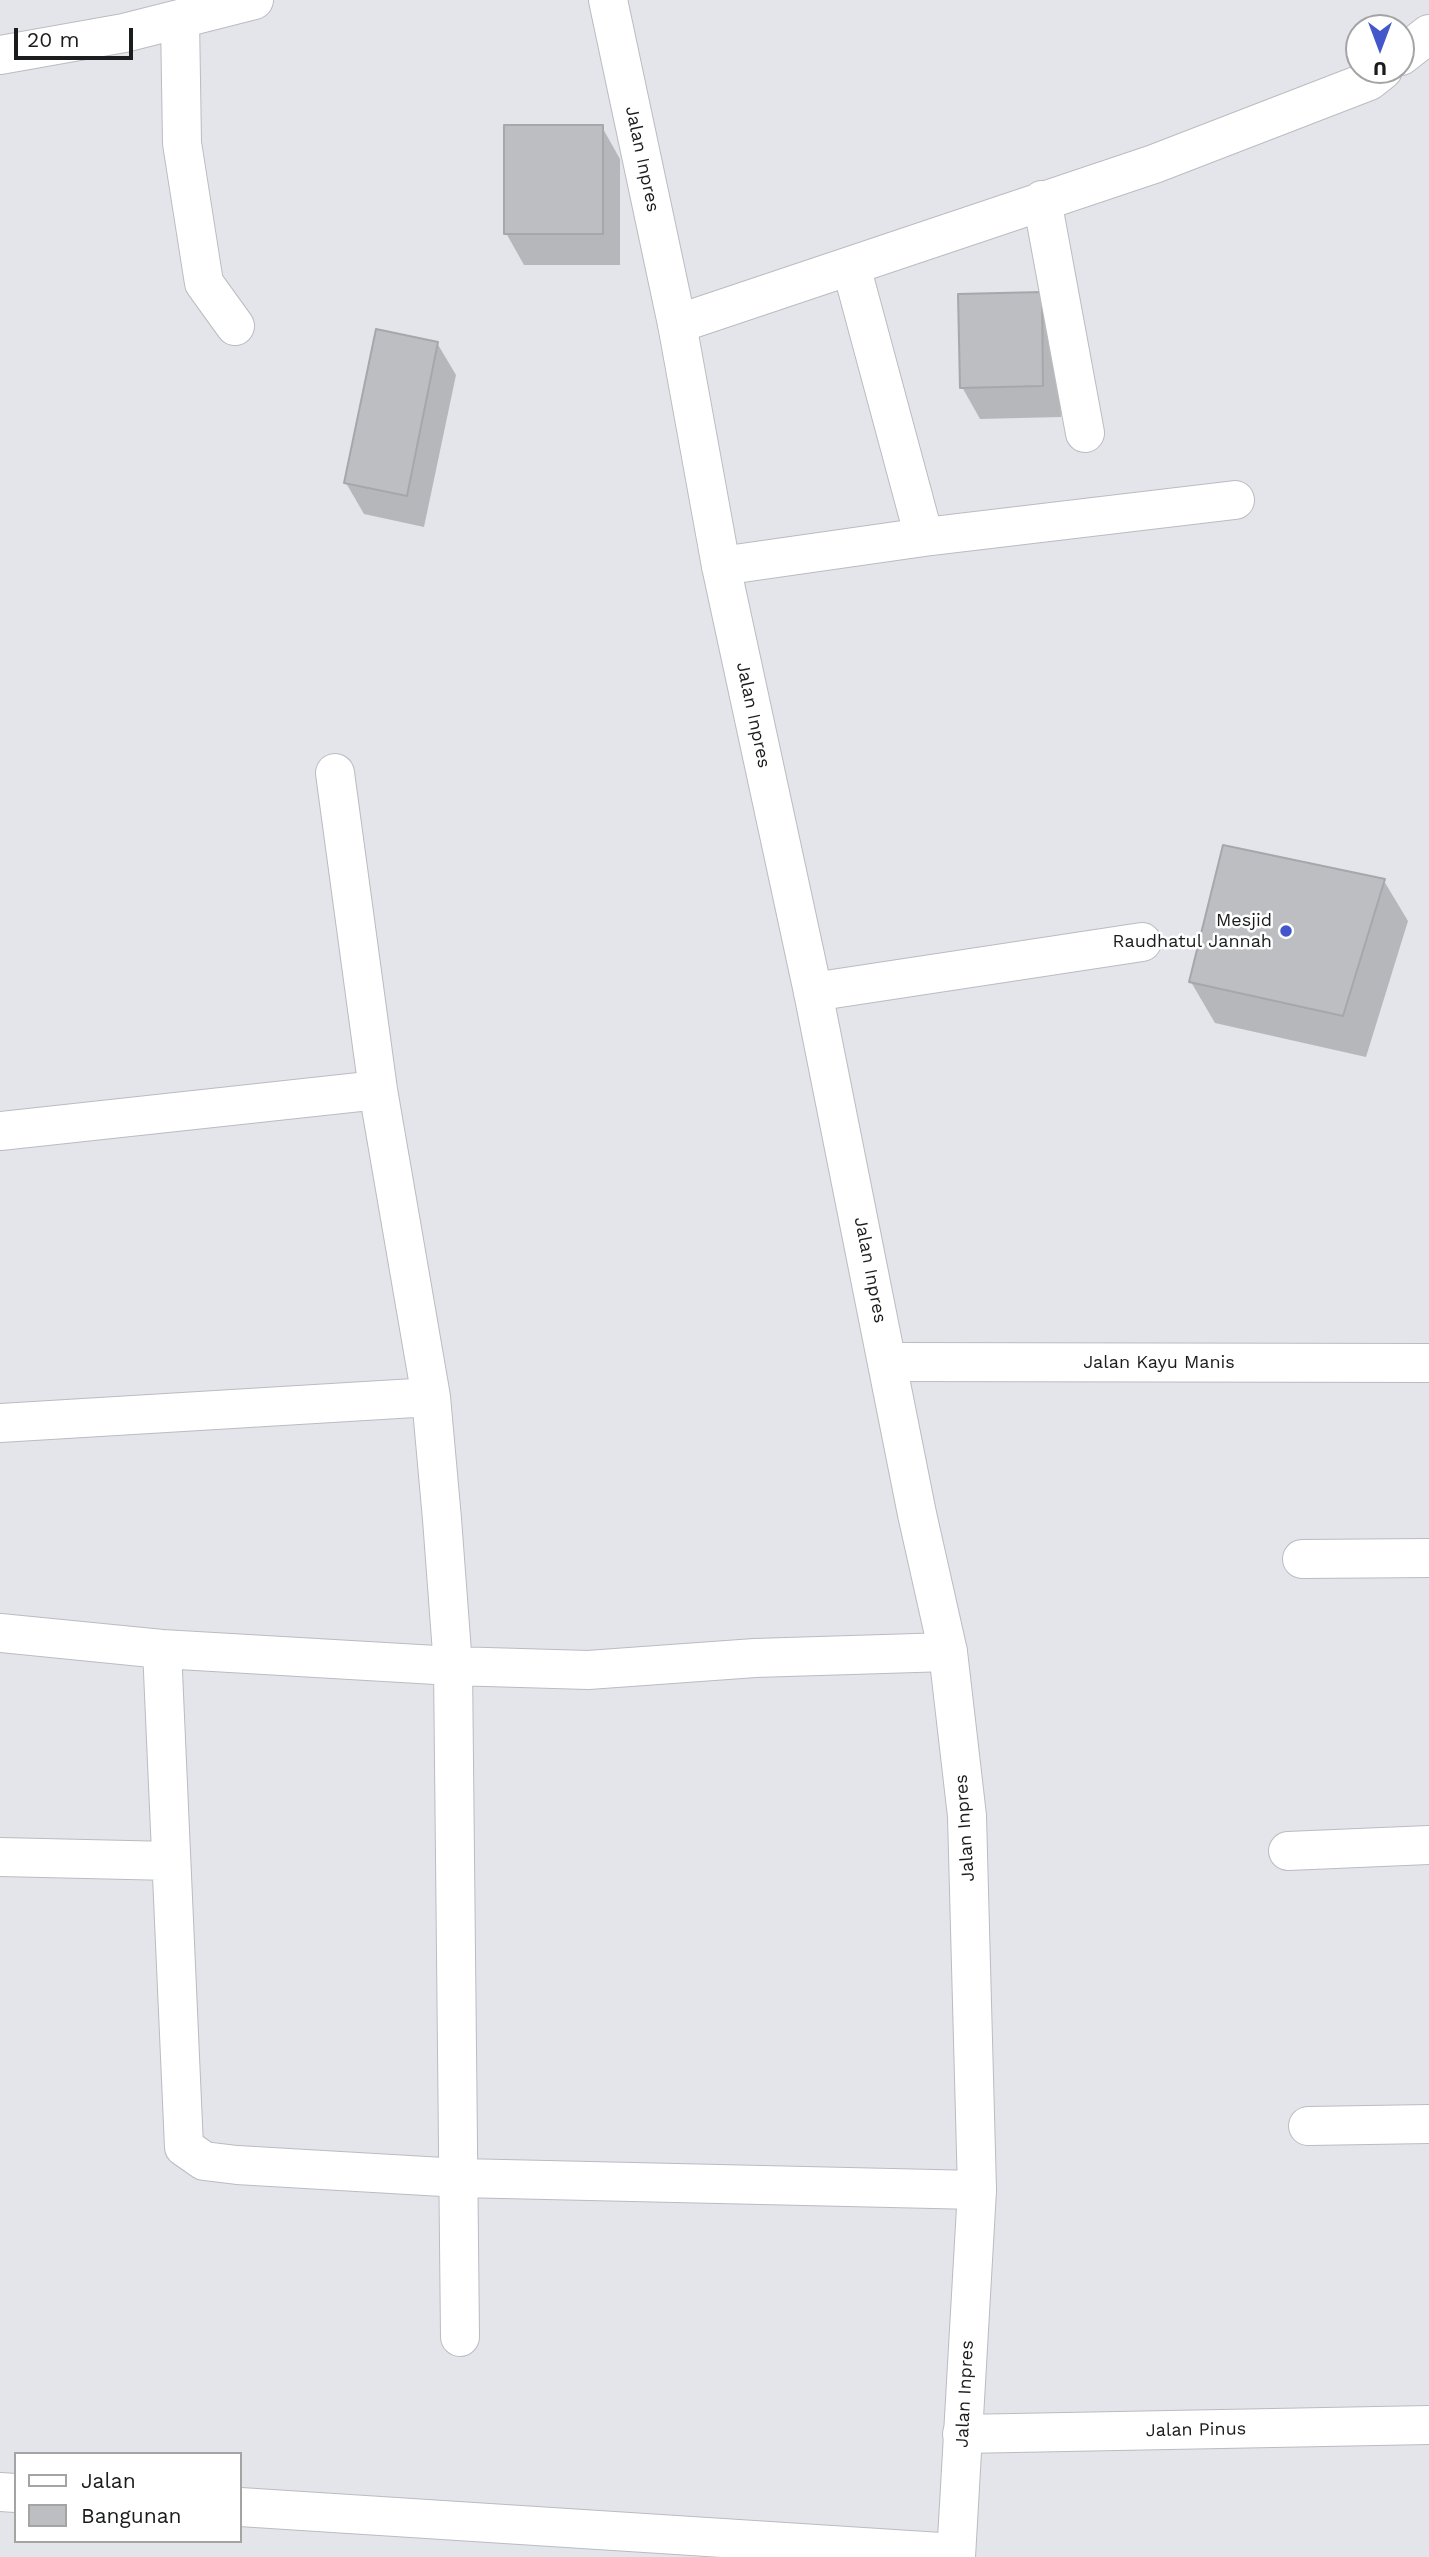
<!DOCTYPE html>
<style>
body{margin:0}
#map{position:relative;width:1429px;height:2557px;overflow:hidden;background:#e4e5ea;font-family:"Work Sans",sans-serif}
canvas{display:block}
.legend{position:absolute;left:14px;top:2452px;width:228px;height:91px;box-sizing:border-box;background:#fff;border:2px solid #a4a4a5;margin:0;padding:9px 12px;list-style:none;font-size:21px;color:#1b1c1d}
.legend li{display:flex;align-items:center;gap:14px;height:35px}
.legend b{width:35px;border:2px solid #a4a4a5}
.north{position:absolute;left:1345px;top:14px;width:70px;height:70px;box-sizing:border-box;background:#fff;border:2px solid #a4a4a5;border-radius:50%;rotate:180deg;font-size:19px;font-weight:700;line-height:28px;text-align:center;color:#1b1c1d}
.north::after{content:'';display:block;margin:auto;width:24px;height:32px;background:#4356ca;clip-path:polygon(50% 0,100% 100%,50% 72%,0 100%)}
.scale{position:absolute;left:14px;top:28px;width:119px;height:32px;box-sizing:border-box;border:4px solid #1b1c1d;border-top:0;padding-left:9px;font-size:21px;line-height:24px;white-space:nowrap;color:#1b1c1d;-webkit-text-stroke:5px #fff;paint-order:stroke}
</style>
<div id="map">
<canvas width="1429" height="2557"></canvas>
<ul class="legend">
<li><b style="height:9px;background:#fff"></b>Jalan</li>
<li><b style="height:19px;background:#bcbec2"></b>Bangunan</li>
</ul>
<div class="north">U</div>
<div class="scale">20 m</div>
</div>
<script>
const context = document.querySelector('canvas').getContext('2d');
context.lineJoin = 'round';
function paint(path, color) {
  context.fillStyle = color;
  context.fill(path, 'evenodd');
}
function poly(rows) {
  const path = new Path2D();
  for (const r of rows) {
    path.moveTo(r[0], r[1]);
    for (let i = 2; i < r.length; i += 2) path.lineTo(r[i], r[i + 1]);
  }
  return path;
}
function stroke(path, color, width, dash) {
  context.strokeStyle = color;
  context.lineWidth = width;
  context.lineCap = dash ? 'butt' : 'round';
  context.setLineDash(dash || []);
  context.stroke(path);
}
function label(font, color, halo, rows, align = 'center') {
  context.font = font + ' "Work Sans",sans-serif';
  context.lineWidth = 5;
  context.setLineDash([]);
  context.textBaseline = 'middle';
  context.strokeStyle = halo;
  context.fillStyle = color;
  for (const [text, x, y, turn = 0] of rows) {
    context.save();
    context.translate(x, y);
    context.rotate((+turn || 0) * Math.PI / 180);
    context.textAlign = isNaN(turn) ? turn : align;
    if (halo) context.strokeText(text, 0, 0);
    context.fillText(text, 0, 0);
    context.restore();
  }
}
const shadow = poly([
 [602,127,620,159,620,265,524,265,506,233],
 [1041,294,1059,325,1061,417,980,419,962,387],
 [437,343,456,375,424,527,364,514,346,483],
 [1384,881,1408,921,1366,1057,1215,1023,1191,982]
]);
const building = poly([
 [504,125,603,125,603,234,504,234,504,125],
 [1042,292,1043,386,960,388,958,294,1042,292],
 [376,329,438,342,407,496,344,483,376,329],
 [1223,845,1385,879,1343,1016,1189,982,1223,845]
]);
const minor = poly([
 [180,19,182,143,204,283,235,326],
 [0,55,124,33,254,0],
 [1401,56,1429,34],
 [1042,200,1085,433],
 [851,266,924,537],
 [677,324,1154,164,1369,81,1383,70],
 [721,566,924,537,1235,500],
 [335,773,378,1090,431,1397,442,1519,453,1666,460,2337],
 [813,992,1142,942],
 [0,1131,378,1090],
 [888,1362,1429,1363],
 [0,1423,431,1397],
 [1302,1559,1429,1558],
 [0,1633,162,1649,453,1666,588,1670,755,1658,948,1652],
 [162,1649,184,2147,204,2161,237,2165,460,2178,977,2190],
 [1288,1851,1429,1845],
 [0,1857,171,1861],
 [1308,2126,1429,2124],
 [962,2434,1429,2425],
 [0,2492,16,2493],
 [240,2507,956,2553]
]);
const secondary = poly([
 [608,0,677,324,721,566,813,992,917,1514,948,1652,967,1816,977,2190,956,2557]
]);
const markers = [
 [1286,931,7,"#4356ca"]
];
const streetNames = [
 ["Jalan Inpres",642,159,78],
 ["Jalan Inpres",753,715,78],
 ["Jalan Inpres",870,1270,79],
 ["Jalan Kayu Manis",1159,1363],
 ["Jalan Inpres",965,1828,-94],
 ["Jalan Inpres",965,2394,-87],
 ["Jalan Pinus",1196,2430,-1]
];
const poiNames = [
 ["Mesjid",1272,921],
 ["Raudhatul Jannah",1272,942]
];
paint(shadow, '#0003');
paint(building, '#bcbec2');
stroke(building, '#a6a7ab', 2);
stroke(minor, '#babcc0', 40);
stroke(secondary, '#babcc0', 40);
stroke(minor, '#fff', 38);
stroke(secondary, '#fff', 38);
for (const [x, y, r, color] of markers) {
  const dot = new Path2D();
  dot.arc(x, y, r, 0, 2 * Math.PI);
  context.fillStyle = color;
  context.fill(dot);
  stroke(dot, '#fff', 2.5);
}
label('18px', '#1b1c1d', '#fff', streetNames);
label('18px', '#1b1c1d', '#fff', poiNames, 'right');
</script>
